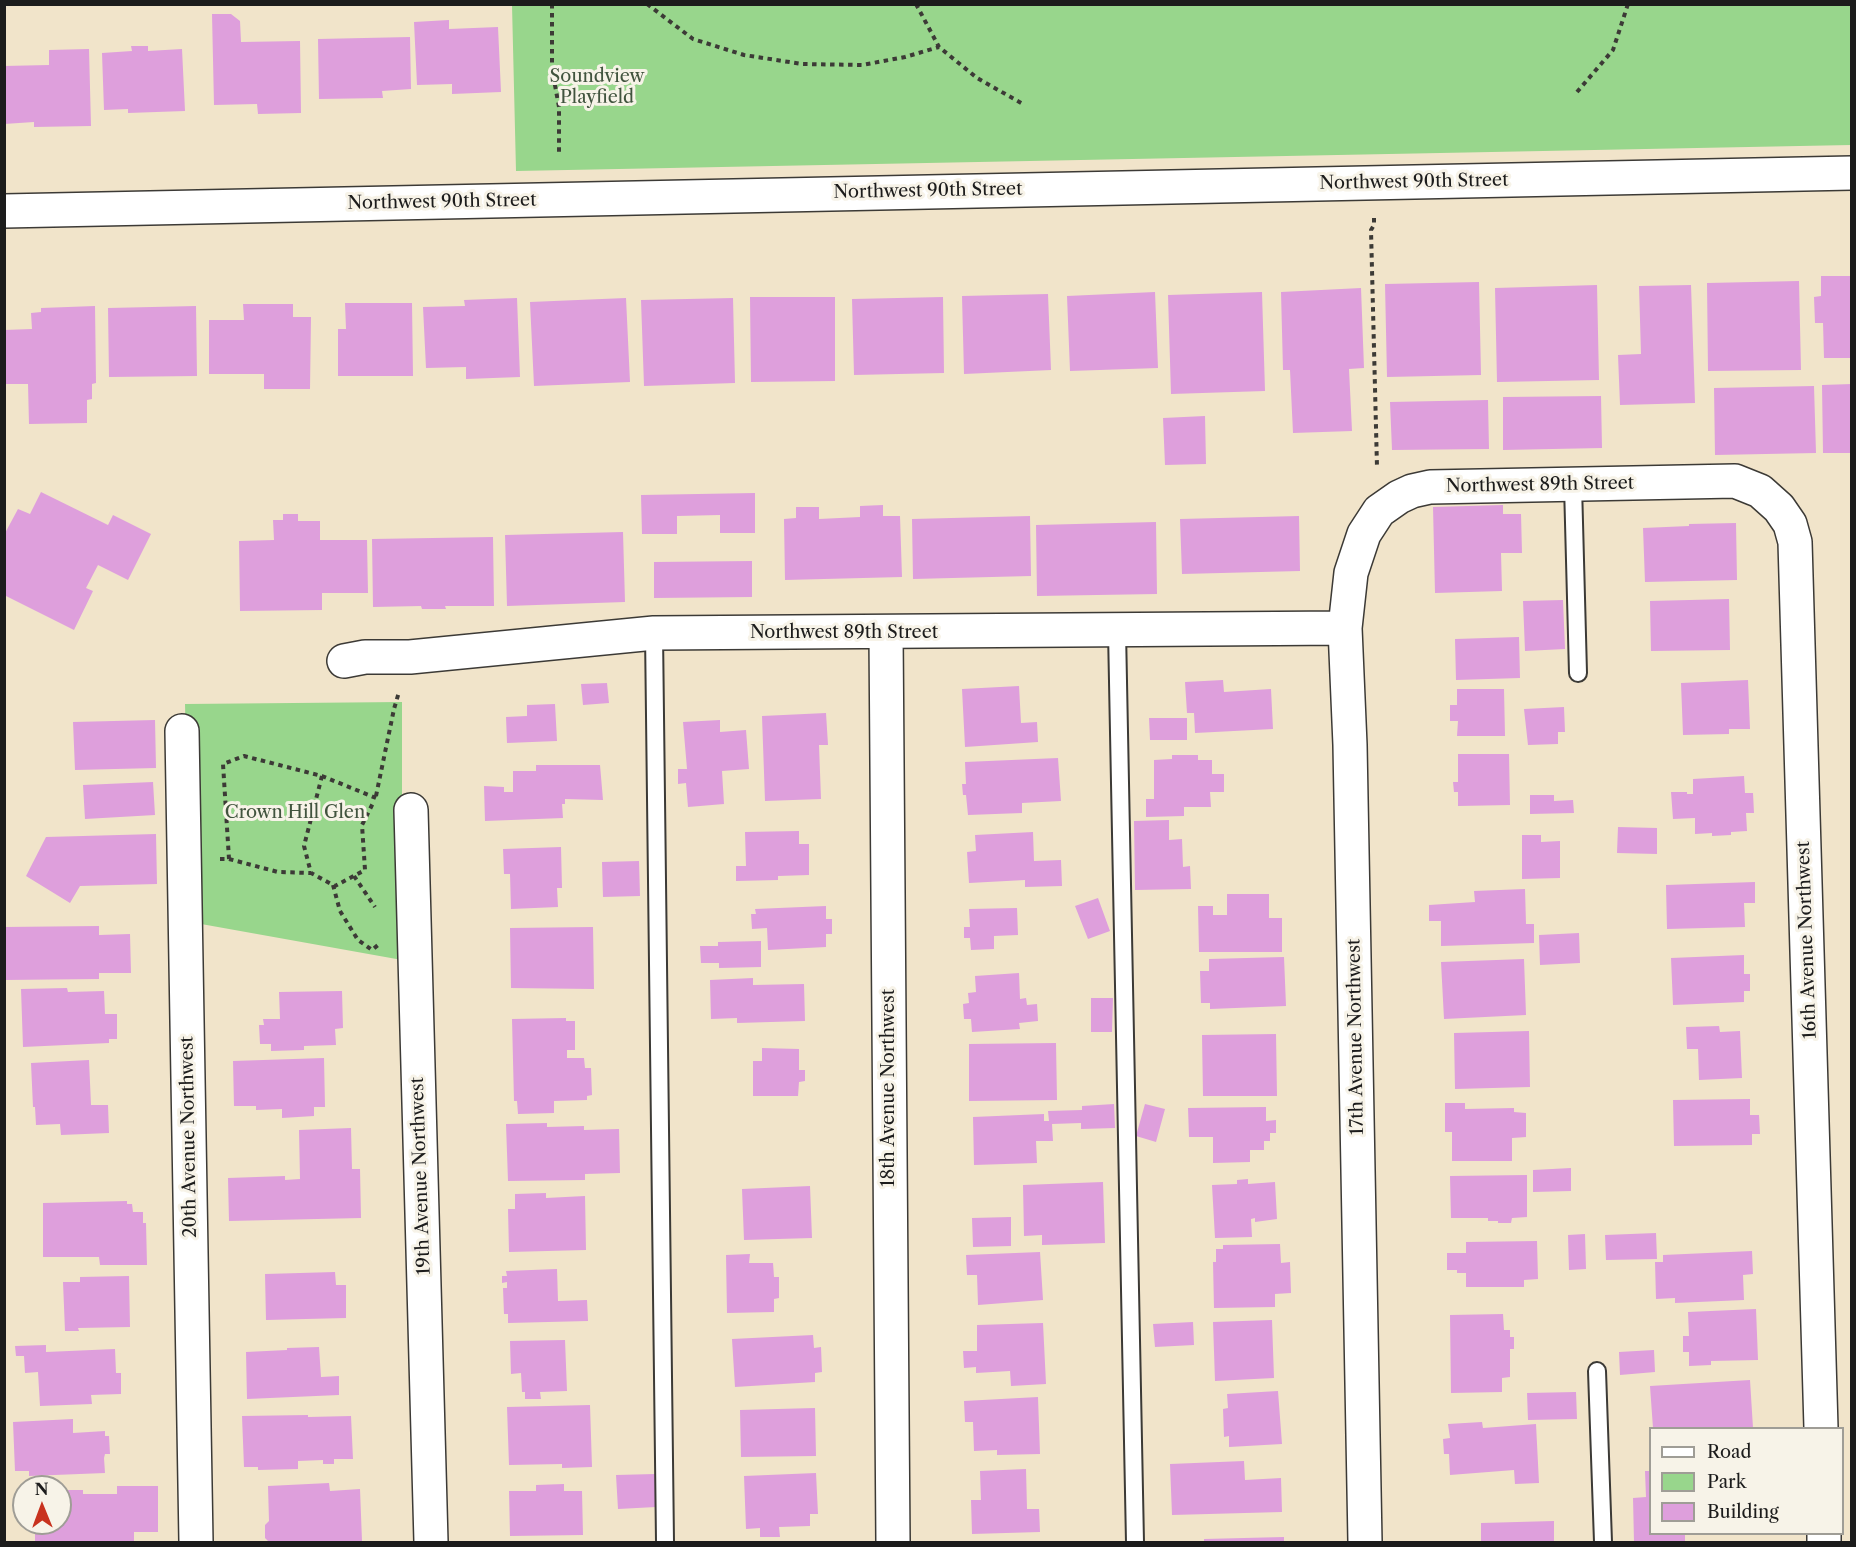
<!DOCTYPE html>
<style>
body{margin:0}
#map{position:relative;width:1856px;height:1547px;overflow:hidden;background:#f1e4ca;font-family:"Libre Caslon Text",serif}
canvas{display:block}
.frame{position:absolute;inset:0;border:6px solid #1c1c1c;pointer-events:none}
.legend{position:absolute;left:1649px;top:1427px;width:195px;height:108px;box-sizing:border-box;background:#f7f3e8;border:2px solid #9f9d96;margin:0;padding:8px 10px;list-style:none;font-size:18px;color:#1c1c1c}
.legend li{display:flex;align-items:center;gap:12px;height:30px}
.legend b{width:30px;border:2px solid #9f9d96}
.north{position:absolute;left:12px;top:1475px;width:60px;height:60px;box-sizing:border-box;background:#f7f3e8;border:2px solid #9f9d96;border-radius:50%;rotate:359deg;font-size:16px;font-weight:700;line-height:24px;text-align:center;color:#1c1c1c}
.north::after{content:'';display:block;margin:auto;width:21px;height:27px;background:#c8321e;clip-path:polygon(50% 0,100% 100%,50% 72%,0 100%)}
</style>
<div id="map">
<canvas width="1856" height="1547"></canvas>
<div class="frame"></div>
<ul class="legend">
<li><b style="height:8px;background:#fff"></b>Road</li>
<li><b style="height:16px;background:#98d68c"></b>Park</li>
<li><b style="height:16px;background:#de9fdc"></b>Building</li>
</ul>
<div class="north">N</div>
</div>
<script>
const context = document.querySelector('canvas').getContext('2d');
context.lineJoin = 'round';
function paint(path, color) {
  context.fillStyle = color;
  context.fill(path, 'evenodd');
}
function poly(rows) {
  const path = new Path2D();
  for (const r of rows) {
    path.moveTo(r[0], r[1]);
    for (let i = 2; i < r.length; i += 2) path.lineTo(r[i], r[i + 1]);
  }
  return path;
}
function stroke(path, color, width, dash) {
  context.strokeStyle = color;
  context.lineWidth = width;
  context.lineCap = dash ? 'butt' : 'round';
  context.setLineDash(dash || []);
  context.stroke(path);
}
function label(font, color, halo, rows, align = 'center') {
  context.font = font + ' "Libre Caslon Text",serif';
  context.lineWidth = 6;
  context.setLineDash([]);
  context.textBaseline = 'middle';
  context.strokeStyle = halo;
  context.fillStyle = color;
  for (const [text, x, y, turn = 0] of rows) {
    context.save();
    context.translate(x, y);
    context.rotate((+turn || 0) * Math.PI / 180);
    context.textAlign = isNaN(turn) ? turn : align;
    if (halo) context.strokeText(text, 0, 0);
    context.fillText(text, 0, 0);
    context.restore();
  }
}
const green = poly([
 [512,5,1851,5,1851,145,516,171],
 [402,702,402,960,190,922,185,704]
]);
const building = poly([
 [212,14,231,14,240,21,241,42,300,41,301,113,258,114,257,104,214,105],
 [449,20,449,29,498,27,501,92,452,94,452,84,417,85,414,22],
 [410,37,411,89,382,91,383,98,319,99,318,39],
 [131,46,148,46,148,51,182,49,185,111,128,113,128,109,104,110,102,53,132,51],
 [89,49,91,126,34,127,34,122,4,124,4,66,49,65,49,50],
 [1821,276,1852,276,1852,358,1824,358,1823,323,1815,323,1814,297,1821,296],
 [1799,281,1801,370,1708,371,1707,283],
 [1479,282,1481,375,1387,377,1385,284],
 [1597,285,1599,380,1497,382,1495,288],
 [1691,285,1695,403,1620,405,1618,355,1641,354,1639,286],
 [1361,288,1364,368,1349,369,1352,431,1293,433,1290,370,1283,370,1281,292],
 [1155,292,1158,368,1070,371,1067,296],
 [1262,292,1265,391,1171,394,1168,295],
 [1048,294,1051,370,964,374,962,296],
 [750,297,835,297,835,381,751,382],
 [943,297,944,373,854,375,852,299],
 [517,298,520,377,466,379,466,367,426,368,423,307,465,306,464,300],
 [626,298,630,382,534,386,530,302],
 [733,298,735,383,644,386,641,300],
 [345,303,412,303,413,376,338,376,338,329,346,329],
 [243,304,293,304,293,317,311,317,310,389,264,389,264,374,209,374,209,320,244,320],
 [95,306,96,383,92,384,92,399,87,400,87,423,29,424,28,384,4,384,4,330,32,329,31,313,41,312,41,308],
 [196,306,197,376,109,377,108,308],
 [1852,384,1852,453,1823,453,1822,385],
 [1814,386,1816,453,1715,455,1714,388],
 [1601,396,1602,448,1503,450,1503,397],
 [1488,400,1489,449,1392,450,1390,402],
 [1205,416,1206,464,1165,465,1163,418],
 [41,492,108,525,113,515,151,534,128,580,98,565,86,588,93,591,74,630,4,595,4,535,18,509,30,514],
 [755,493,755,533,720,533,720,515,677,516,677,534,642,534,641,495],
 [883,505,883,516,900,516,902,577,785,580,784,519,796,518,796,507,819,507,819,519,860,517,860,506],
 [1503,505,1503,514,1521,514,1522,553,1501,553,1502,591,1435,593,1433,507],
 [283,514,298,514,298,521,320,521,320,540,367,540,368,593,322,593,322,610,240,611,239,541,274,540,273,520,283,520],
 [1030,516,1031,576,913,579,912,519],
 [1299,516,1300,571,1182,574,1180,519],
 [1156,522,1157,594,1037,596,1036,525],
 [1736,523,1737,580,1645,582,1643,528,1689,526,1689,524],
 [623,532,625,602,507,606,505,535],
 [493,537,494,606,445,606,446,609,422,609,421,606,373,607,372,539],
 [752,561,752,597,654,598,654,562],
 [1729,599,1730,650,1651,651,1650,601],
 [1563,600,1565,649,1525,651,1523,601],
 [1519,637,1520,678,1456,680,1455,639],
 [1223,680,1224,692,1271,689,1273,729,1195,733,1194,713,1187,713,1185,682],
 [1748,680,1750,729,1729,729,1729,734,1683,735,1681,683],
 [607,683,609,703,583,705,581,684],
 [1019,686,1021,723,1037,722,1038,742,965,747,962,689],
 [1457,689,1504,689,1505,736,1457,736,1458,721,1450,721,1450,705,1457,705],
 [555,704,557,741,507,743,506,717,527,716,527,705],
 [1564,707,1565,732,1558,732,1558,744,1528,745,1524,709],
 [826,713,828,745,819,745,821,799,765,801,762,716],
 [1149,718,1187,718,1187,740,1150,740],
 [155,720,156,768,75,770,73,722],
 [720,720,720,732,746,730,749,769,722,771,724,804,688,807,686,783,678,784,678,769,687,769,683,722],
 [1458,754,1509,754,1510,805,1458,806,1458,792,1454,792,1453,782,1458,782],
 [1172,755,1198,755,1198,760,1212,760,1212,774,1224,774,1224,792,1210,792,1211,807,1184,807,1184,816,1146,817,1146,799,1154,799,1154,760,1172,759],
 [1058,758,1061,801,1022,803,1022,813,968,815,966,795,963,795,962,784,966,784,965,762],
 [536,765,600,765,603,800,565,799,565,804,562,804,563,818,485,821,484,786,504,787,504,792,513,792,513,771,536,771],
 [1744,776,1745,793,1753,793,1754,813,1746,813,1747,831,1731,832,1731,835,1712,836,1712,833,1695,834,1695,818,1673,819,1671,792,1687,792,1687,794,1693,794,1693,779],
 [153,782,155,815,85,819,83,785],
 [1530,795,1554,795,1554,801,1573,800,1574,813,1530,814],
 [1169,820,1169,840,1182,839,1183,867,1190,866,1191,889,1135,890,1134,821],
 [1618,827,1657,828,1657,854,1617,853],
 [799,831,799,844,809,844,809,875,778,876,778,880,736,881,736,866,746,866,745,832],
 [1033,832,1034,861,1061,860,1062,886,1025,887,1025,880,969,883,967,852,976,851,975,835],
 [156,834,157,884,80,886,70,903,26,876,46,837],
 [1522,835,1541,835,1541,842,1560,841,1560,878,1522,879],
 [561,847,562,888,557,888,558,907,511,909,510,874,504,874,503,849],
 [639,861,640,896,603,897,602,862],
 [1755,882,1755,903,1744,903,1745,927,1667,929,1666,885],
 [1525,889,1526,924,1534,924,1534,943,1441,946,1441,921,1429,921,1429,905,1475,902,1474,891],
 [1227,894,1269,894,1269,918,1282,918,1282,952,1199,952,1198,906,1213,906,1213,915,1227,915],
 [1098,898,1110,931,1088,939,1075,906],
 [826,906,826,919,832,919,832,934,826,934,826,947,768,950,767,928,752,929,751,914,756,914,755,909],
 [1017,908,1018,935,994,936,994,949,971,950,970,938,964,938,964,927,970,927,969,909],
 [99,926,99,935,130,934,131,973,99,973,99,979,4,980,4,927],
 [593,927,594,989,511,988,510,928],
 [1579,933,1580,963,1540,965,1539,935],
 [761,941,761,967,719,968,719,963,701,963,700,946,718,946,718,942],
 [1744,955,1744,974,1750,974,1750,991,1744,991,1744,1002,1673,1005,1671,958],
 [1284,957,1286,1006,1210,1009,1210,1003,1201,1003,1200,971,1209,971,1209,959],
 [1524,959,1526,1015,1444,1019,1441,962],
 [1019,973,1020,999,1026,998,1027,1005,1037,1004,1038,1021,1019,1023,1020,1029,972,1032,971,1019,964,1019,963,1004,969,1003,968,993,976,992,975,976],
 [753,978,753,985,804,984,805,1021,737,1023,737,1018,711,1019,710,980],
 [67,988,68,992,104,991,105,1014,117,1014,117,1039,109,1039,109,1043,23,1047,21,989],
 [342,991,343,1028,335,1029,336,1045,304,1046,304,1050,271,1051,271,1044,260,1044,259,1025,264,1025,263,1019,280,1019,279,992],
 [1091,998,1113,998,1112,1032,1091,1032],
 [566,1018,566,1021,575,1021,575,1050,567,1050,567,1058,584,1058,585,1068,591,1068,592,1095,587,1096,587,1100,554,1101,554,1113,518,1114,517,1101,514,1101,512,1019],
 [1719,1026,1720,1032,1740,1031,1742,1078,1699,1080,1698,1049,1687,1049,1686,1027],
 [1529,1031,1530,1087,1455,1089,1454,1033],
 [1276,1034,1277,1096,1203,1096,1202,1035],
 [1056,1043,1057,1100,969,1101,969,1044],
 [762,1048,799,1049,799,1070,805,1070,805,1081,799,1082,798,1096,753,1096,753,1061,762,1061],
 [324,1058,325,1107,314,1107,314,1116,282,1118,282,1109,256,1110,256,1106,234,1106,233,1061],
 [89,1060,91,1105,108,1105,109,1133,61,1135,60,1124,36,1125,35,1107,33,1107,31,1063],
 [1750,1099,1750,1115,1759,1115,1760,1134,1752,1134,1752,1145,1674,1146,1673,1100],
 [1445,1103,1465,1103,1465,1109,1514,1108,1514,1112,1526,1113,1526,1137,1512,1138,1512,1161,1452,1161,1452,1132,1445,1132],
 [1114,1104,1115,1128,1081,1129,1081,1123,1052,1124,1053,1141,1036,1141,1037,1163,974,1165,973,1117,1044,1114,1044,1121,1049,1121,1048,1111,1082,1110,1082,1106],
 [1145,1104,1165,1109,1156,1142,1136,1136],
 [1266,1107,1266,1121,1276,1120,1276,1133,1270,1133,1270,1141,1264,1141,1264,1150,1250,1150,1250,1162,1213,1163,1213,1137,1189,1137,1188,1108],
 [547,1123,547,1127,584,1126,584,1130,619,1129,620,1173,585,1174,585,1180,508,1181,506,1124],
 [351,1128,352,1169,360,1169,361,1218,229,1221,228,1178,285,1176,285,1180,300,1179,299,1130],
 [1571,1168,1571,1191,1533,1192,1533,1170],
 [1527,1175,1527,1217,1512,1218,1511,1223,1498,1223,1498,1221,1488,1221,1488,1218,1451,1218,1450,1176],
 [1248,1179,1248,1184,1275,1182,1277,1219,1255,1222,1255,1218,1251,1219,1252,1237,1215,1238,1212,1185,1237,1184,1237,1180],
 [1103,1182,1105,1243,1042,1245,1042,1235,1024,1236,1023,1185],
 [810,1186,812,1238,744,1240,742,1189],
 [546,1193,546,1198,585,1196,586,1250,509,1252,508,1209,515,1209,515,1194],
 [127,1201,127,1204,132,1204,133,1212,143,1212,143,1223,146,1223,147,1265,100,1265,99,1257,43,1257,43,1203],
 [1011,1217,1011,1246,973,1247,972,1218],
 [1656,1233,1657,1259,1606,1260,1605,1235],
 [1585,1234,1586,1269,1569,1270,1568,1235],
 [1537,1241,1538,1279,1524,1280,1524,1287,1466,1287,1466,1273,1457,1273,1457,1270,1447,1270,1447,1253,1466,1253,1466,1242],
 [1280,1244,1281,1263,1290,1262,1291,1293,1275,1294,1275,1307,1214,1308,1213,1262,1216,1262,1216,1249,1223,1249,1223,1245],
 [1752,1251,1753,1274,1743,1275,1744,1300,1675,1303,1675,1298,1656,1299,1655,1262,1663,1262,1663,1255],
 [1040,1252,1043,1300,978,1305,977,1275,967,1275,966,1255],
 [750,1254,749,1263,773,1263,774,1277,779,1277,779,1298,774,1299,774,1312,727,1313,726,1255],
 [557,1269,558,1301,587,1300,588,1321,508,1323,508,1314,504,1314,503,1288,507,1288,507,1282,502,1283,502,1276,507,1276,506,1271],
 [335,1272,336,1285,346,1285,346,1318,266,1320,265,1274],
 [129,1276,130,1327,78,1328,79,1331,65,1331,63,1282,80,1282,80,1277],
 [1756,1309,1758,1360,1711,1361,1711,1365,1689,1366,1689,1352,1683,1352,1683,1336,1689,1336,1688,1312],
 [1503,1314,1504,1330,1510,1330,1510,1337,1514,1337,1514,1349,1510,1349,1510,1377,1502,1378,1502,1392,1451,1393,1450,1315],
 [1272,1320,1274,1378,1215,1381,1213,1322],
 [1193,1322,1194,1345,1155,1347,1153,1324],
 [1043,1323,1046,1384,1011,1386,1010,1371,976,1373,976,1367,964,1368,963,1351,977,1351,977,1325],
 [813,1335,814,1348,821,1347,822,1372,815,1373,815,1382,735,1387,732,1339],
 [565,1340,567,1391,540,1392,541,1399,525,1399,525,1392,522,1392,521,1373,511,1374,510,1341],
 [46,1345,46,1352,115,1349,116,1373,121,1373,121,1394,91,1395,92,1404,40,1406,38,1372,25,1373,24,1356,16,1356,15,1346],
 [319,1347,321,1377,339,1376,339,1395,247,1399,246,1352,287,1350,287,1348],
 [1654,1350,1655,1372,1620,1375,1619,1352],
 [1750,1380,1753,1428,1653,1428,1650,1386],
 [1278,1391,1282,1444,1229,1447,1229,1436,1224,1437,1223,1409,1228,1408,1227,1394],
 [1576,1392,1577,1419,1528,1420,1527,1393],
 [1038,1397,1040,1454,997,1455,997,1450,974,1451,973,1422,965,1422,964,1401],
 [590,1405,592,1467,562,1468,562,1464,509,1465,507,1407],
 [815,1408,816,1456,741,1457,740,1410],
 [308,1415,308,1417,351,1416,353,1459,334,1459,334,1464,323,1464,323,1460,298,1461,298,1469,258,1470,258,1467,244,1467,242,1416],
 [73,1419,73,1433,105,1431,105,1436,109,1436,110,1454,105,1454,104,1458,105,1473,29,1476,29,1471,15,1471,13,1422],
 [1482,1422,1483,1428,1536,1424,1539,1483,1515,1484,1514,1470,1450,1475,1449,1454,1444,1454,1443,1439,1450,1438,1448,1424],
 [1244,1461,1245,1480,1281,1478,1282,1512,1172,1515,1170,1464],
 [1026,1469,1027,1509,1039,1509,1040,1532,972,1534,971,1500,981,1500,980,1471],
 [1645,1471,1650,1471,1650,1534,1685,1534,1685,1542,1634,1542,1633,1498,1646,1497],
 [816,1473,818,1514,810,1514,810,1526,779,1527,780,1537,760,1537,760,1528,746,1529,744,1476],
 [655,1474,656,1507,618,1509,616,1475],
 [329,1483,330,1491,360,1489,362,1541,269,1542,265,1538,265,1525,269,1521,268,1486],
 [564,1484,564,1491,582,1491,583,1535,510,1536,509,1491,536,1491,536,1485],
 [117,1486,158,1486,158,1532,134,1532,134,1542,35,1542,35,1523,60,1523,60,1490,83,1490,83,1494,117,1494],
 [1554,1521,1554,1542,1481,1542,1481,1523],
 [1284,1537,1284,1542,1204,1542,1204,1539]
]);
const path = poly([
 [552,4,552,69,559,107,559,155],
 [647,4,693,39,744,55,802,64,862,65,905,57,939,47],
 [916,4,939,47,977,78,1023,104],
 [1577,92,1613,50,1628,4],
 [1374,218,1374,225,1371,230,1377,467],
 [322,776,304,846,311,873,335,886,365,870,362,825,373,803],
 [376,796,394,709,399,692],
 [220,859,229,859,223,764,244,756,322,776,376,798],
 [229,859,278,872,311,873],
 [354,876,375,907],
 [333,885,340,911,358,940,372,950,378,945]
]);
const service = poly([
 [1573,485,1578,673],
 [1117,631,1135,1542],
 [654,633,665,1542],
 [1597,1371,1603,1542]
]);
const minor = poly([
 [4,211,1852,173],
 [886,633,893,1542],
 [344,661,365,657,410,657,654,633,1345,628],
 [182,731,196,1542],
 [411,810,431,1542],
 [1824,1534,1824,1542],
 [1365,1542,1350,745,1345,628,1351,573,1364,534,1379,511,1399,497,1412,491,1430,487,1735,481,1760,491,1779,508,1790,524,1795,542,1821,1428]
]);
const parkNames = [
 ["Soundview",597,77],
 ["Playfield",597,98],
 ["Crown Hill Glen",295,813]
];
const streetNames = [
 ["Northwest 90th Street",1414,182,-1],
 ["Northwest 90th Street",928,191,-1],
 ["Northwest 90th Street",442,202,-1],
 ["Northwest 89th Street",1540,485,-1],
 ["Northwest 89th Street",844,633],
 ["16th Avenue Northwest",1807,940,-92],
 ["17th Avenue Northwest",1356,1037,-91],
 ["18th Avenue Northwest",889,1088,-90],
 ["20th Avenue Northwest",189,1137,-91],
 ["19th Avenue Northwest",421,1176,-92]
];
paint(green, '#98d68c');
paint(building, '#de9fdc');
stroke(service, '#3c3a36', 20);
stroke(minor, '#3c3a36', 36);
stroke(path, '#3c3a36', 4, [4.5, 4.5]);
stroke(service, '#fff', 16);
stroke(minor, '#fff', 33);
label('18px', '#41543e', '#f7f3e8', parkNames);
label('18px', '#1c1c1c', '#f7f3e8', streetNames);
</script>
